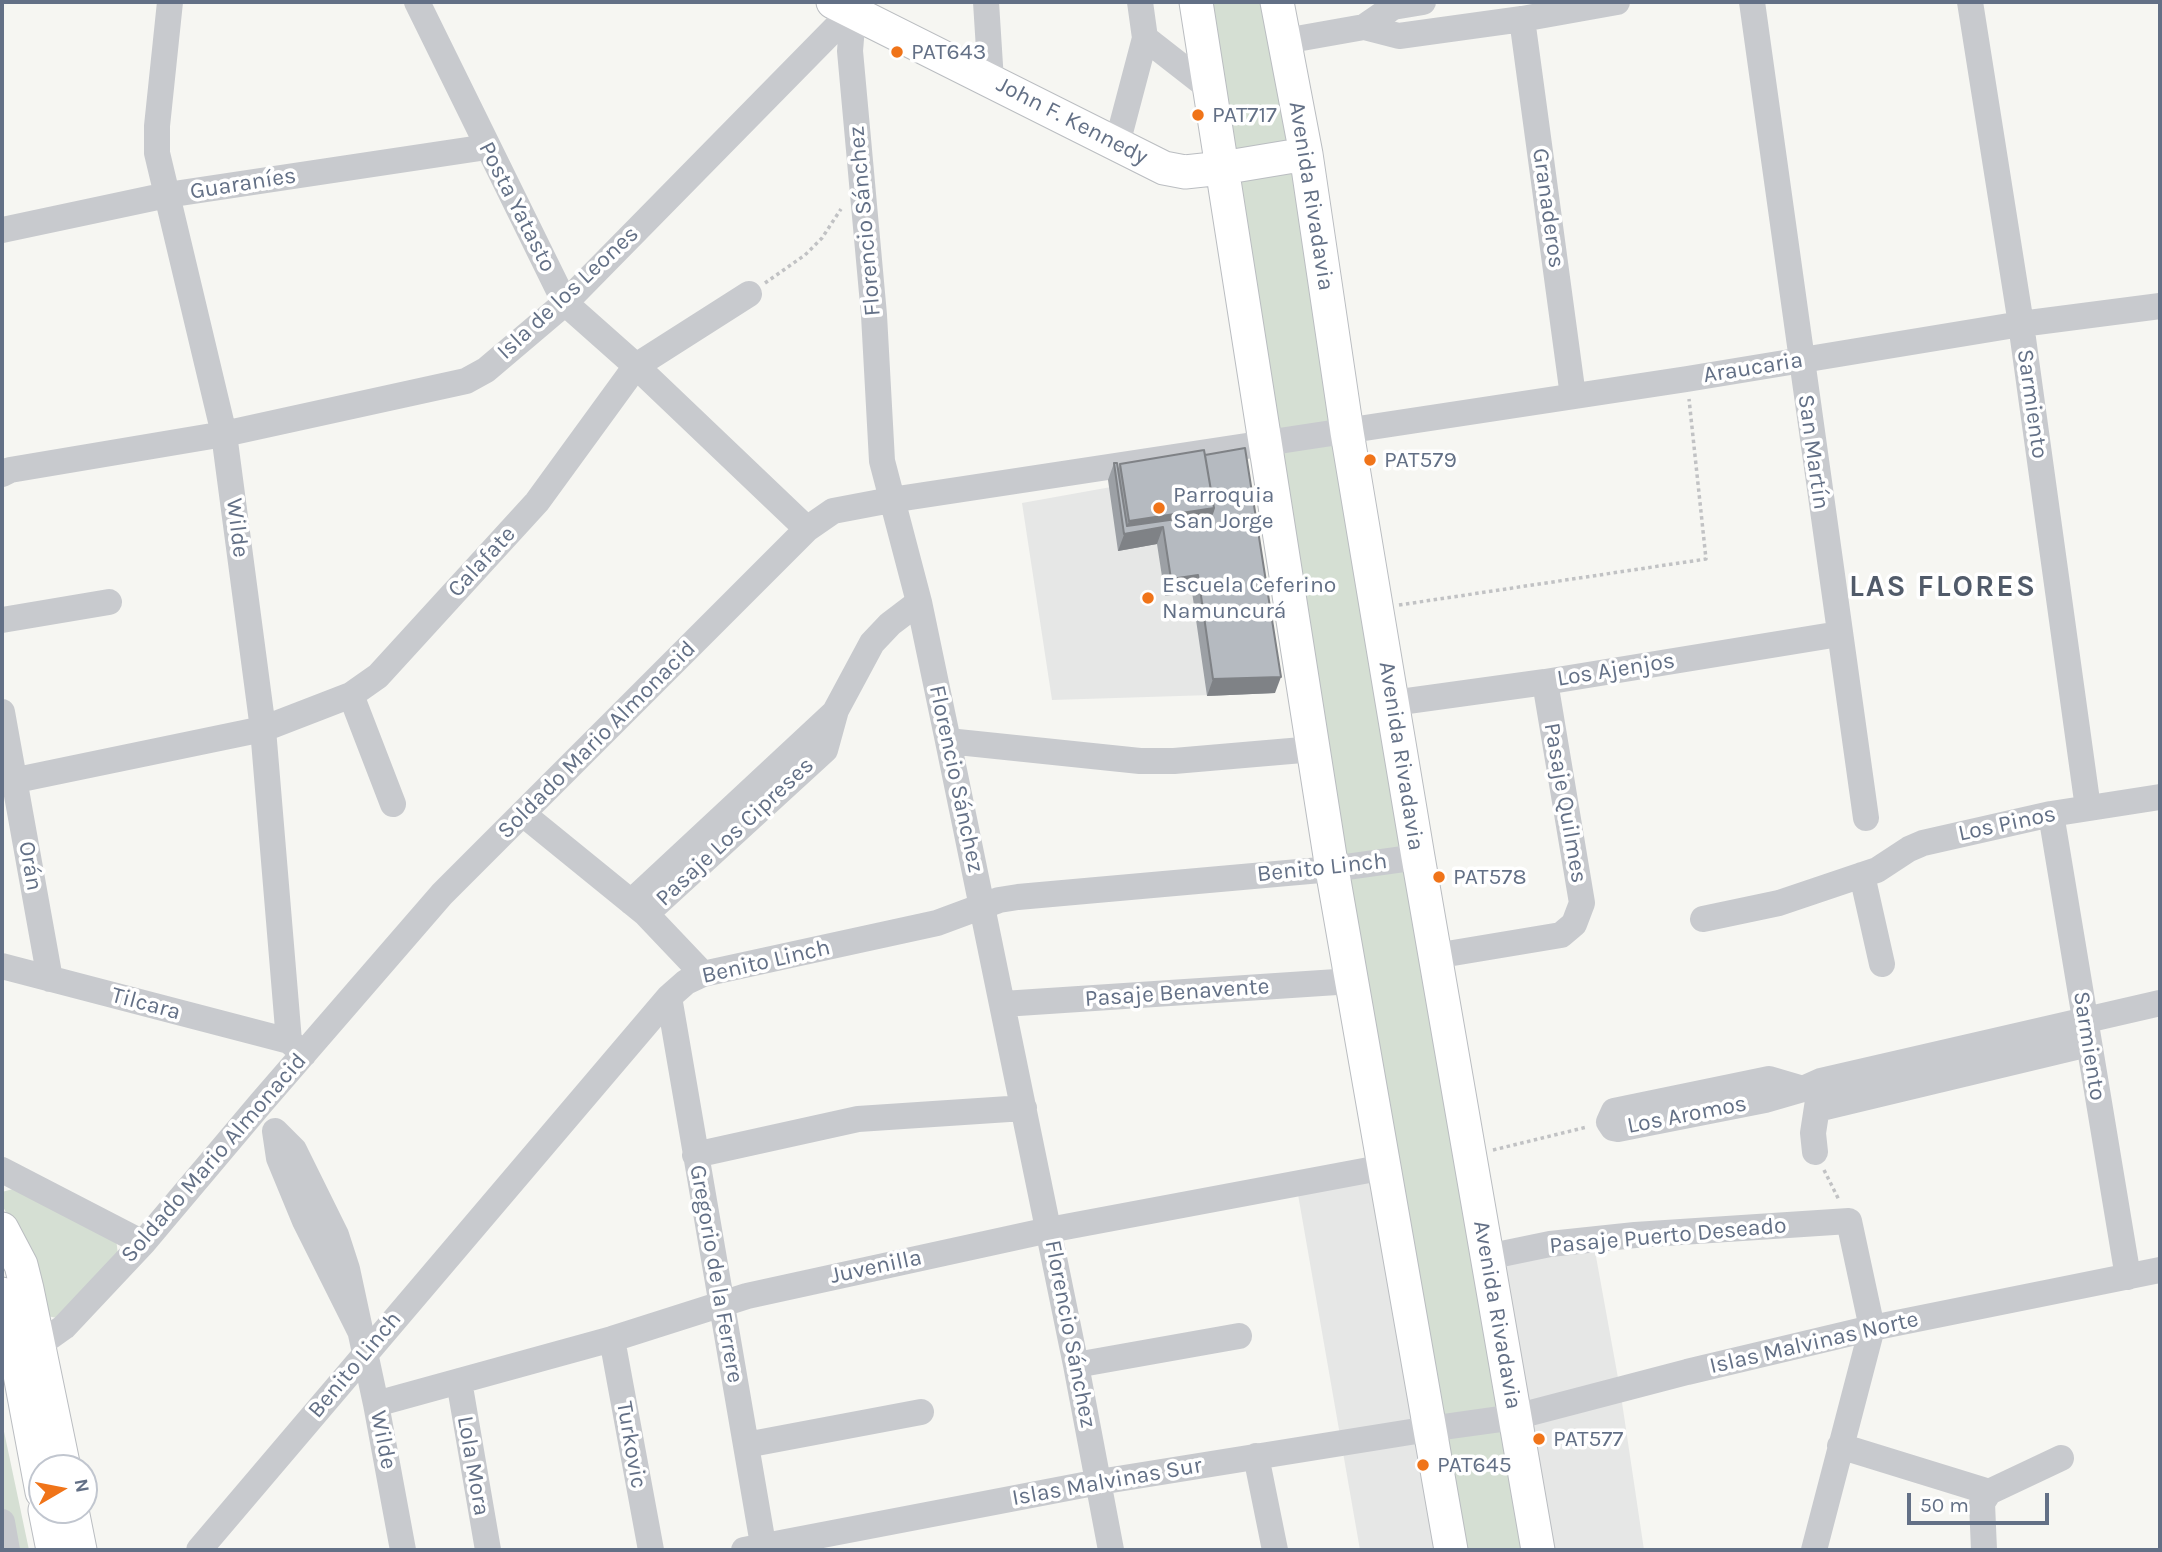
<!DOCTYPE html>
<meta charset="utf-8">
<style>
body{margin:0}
#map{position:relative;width:2162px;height:1552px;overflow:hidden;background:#f6f6f2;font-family:Karla,sans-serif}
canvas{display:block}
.frame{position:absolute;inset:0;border:4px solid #637086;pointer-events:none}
.north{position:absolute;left:28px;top:1454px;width:70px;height:70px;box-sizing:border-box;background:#fff;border:2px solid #c1c6cf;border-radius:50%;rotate:80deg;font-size:19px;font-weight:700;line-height:28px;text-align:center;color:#637086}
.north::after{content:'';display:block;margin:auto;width:24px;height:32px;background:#f07419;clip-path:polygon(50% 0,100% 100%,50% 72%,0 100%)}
.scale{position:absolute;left:1907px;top:1493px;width:142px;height:32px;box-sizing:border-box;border:4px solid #637086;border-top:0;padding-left:9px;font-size:21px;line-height:24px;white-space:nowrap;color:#637086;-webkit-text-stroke:5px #fff;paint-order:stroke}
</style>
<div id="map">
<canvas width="2162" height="1552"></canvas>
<div class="frame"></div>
<div class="north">N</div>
<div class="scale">50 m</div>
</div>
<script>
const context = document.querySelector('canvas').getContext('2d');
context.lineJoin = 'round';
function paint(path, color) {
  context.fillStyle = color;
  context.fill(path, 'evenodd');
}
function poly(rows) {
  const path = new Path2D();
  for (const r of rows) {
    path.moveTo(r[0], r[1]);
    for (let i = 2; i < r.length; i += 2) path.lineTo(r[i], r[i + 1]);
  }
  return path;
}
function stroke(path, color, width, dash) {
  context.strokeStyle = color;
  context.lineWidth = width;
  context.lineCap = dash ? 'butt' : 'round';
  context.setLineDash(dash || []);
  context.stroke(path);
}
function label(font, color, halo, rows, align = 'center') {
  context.font = font + ' Karla,sans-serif';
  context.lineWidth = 7;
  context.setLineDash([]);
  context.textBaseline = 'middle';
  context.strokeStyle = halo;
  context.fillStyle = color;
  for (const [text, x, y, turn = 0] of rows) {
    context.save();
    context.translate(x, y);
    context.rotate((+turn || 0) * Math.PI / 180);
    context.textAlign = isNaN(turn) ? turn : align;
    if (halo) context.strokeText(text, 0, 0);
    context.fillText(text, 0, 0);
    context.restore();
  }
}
const built = poly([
 [1239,464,1275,693,1052,700,1022,503],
 [1385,1167,1487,1257,1593,1240,1620,1389,1644,1550,1360,1550,1296,1183]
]);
const green = poly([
 [1196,2,1277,2,1538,1550,1451,1550],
 [13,1189,116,1238,118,1255,57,1318,47,1316,20,1238,2,1205,2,1192],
 [2,1422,29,1550,2,1550]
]);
const path = poly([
 [765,283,805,255,822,238,841,209],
 [1399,605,1706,559,1689,399],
 [1493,1150,1587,1127],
 [1824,1170,1839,1200]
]);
const minor = poly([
 [170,2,157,126,157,153,224,434,263,729,289,1041,304,1054],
 [417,2,565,303,636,366,807,529],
 [854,2,850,51,874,315,882,461,919,602,948,741,1076,1365,1111,1550],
 [986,2,991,81],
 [1140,2,1145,38,1209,88],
 [1752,2,1866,818],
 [1970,2,2021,324,2088,808],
 [1522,19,1573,396],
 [1364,27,1393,7,1423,2],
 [1285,41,1364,27,1399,36,1522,19,1617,2],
 [1117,144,1145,38],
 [2,230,167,195,487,147],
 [2,474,10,470,224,434,466,381,486,370,565,303,851,12],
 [2,620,109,602],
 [351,695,393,804],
 [1393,703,1545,682,1839,634],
 [2,712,50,979],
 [948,741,1140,761,1174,761,1314,749],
 [2,783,263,729,351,695,378,676,537,502,636,366,749,294],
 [523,814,646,914,703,974],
 [2051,814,2128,1277],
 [1862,875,1882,964],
 [631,902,835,712],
 [646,914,825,750,836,710,872,643,890,624,919,602],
 [1703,919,1779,903,1862,875,1877,870,1909,849,1923,843,2051,814,2160,797],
 [1435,956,1561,935,1574,924,1582,903,1545,682],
 [2,966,289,1041],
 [669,997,764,1550],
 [1003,1004,1352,981],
 [1803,1089,1769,1079,1614,1111,1609,1122,1613,1128,1618,1129,1765,1100,1803,1089,1821,1081,2160,1003],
 [1817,1109,2088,1044],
 [1815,1152,1813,1133,1819,1094],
 [695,1155,858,1119,1024,1108],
 [2,1170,143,1243],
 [1487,1257,1550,1244,1635,1235,1849,1221,1872,1328,1814,1550],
 [360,1331,305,1221,279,1158,275,1131,294,1150,336,1235,347,1269,376,1404,403,1550],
 [612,1339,651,1550],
 [21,1347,40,1344,64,1327,143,1243,261,1103,442,894,807,529,833,511,891,500,1687,379,2021,324,2160,306],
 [1076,1365,1239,1336],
 [459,1381,488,1550],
 [376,1404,612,1339,747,1296,1049,1230,1385,1167],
 [746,1445,921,1412],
 [1840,1446,1989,1492],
 [1256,1456,1275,1550],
 [2,1522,7,1550],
 [199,1550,669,997,686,982,703,974,937,923,999,900,1018,897,1332,869,1418,857],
 [744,1550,1099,1482,1429,1429,1515,1417,1687,1372,1872,1328,2160,1270],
 [1984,1550,1982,1503,1989,1492,2061,1458]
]);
const major = poly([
 [833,2,1164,168,1185,172,1222,168,1306,154],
 [1196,2,1332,869,1451,1550],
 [1277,2,1306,154,1347,432,1418,857,1538,1550],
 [2,1229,21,1265,27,1289,64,1468],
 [2,1294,15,1348,42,1492],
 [45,1510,53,1550],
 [72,1510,80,1550]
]);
const wall = poly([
 [1204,450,1275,693,1207,696,1192,592,1165,596,1157,544,1118,551,1108,480,1114,463,1118,470,1120,464]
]);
const shadedWall = poly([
 [1214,508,1206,530,1163,527,1157,544,1118,551,1129,521],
 [1198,575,1192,592,1165,596,1171,579],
 [1281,677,1275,693,1207,696,1213,679]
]);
const building = poly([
 [1245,448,1281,677,1213,679,1198,575,1171,579,1163,527,1124,534,1114,463,1117,463,1127,526,1212,514,1214,508,1205,455,1245,448],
 [1204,450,1214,508,1129,521,1120,464,1204,450]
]);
const markers = [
 [897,52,7,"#f07419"],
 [1198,115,7,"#f07419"],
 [1370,460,7,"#f07419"],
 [1159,508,7,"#f07419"],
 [1148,598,7,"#f07419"],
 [1439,877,7,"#f07419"],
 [1539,1439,7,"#f07419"],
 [1423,1465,7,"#f07419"]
];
const poiNames = [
 ["PAT643",911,52],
 ["PAT717",1212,115],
 ["PAT579",1384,460],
 ["Parroquia",1173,495],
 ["San Jorge",1173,521],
 ["Escuela Ceferino",1162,585],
 ["Namuncurá",1162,611],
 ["PAT578",1453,877],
 ["PAT577",1553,1439],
 ["PAT645",1437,1465]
];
const streetNames = [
 ["John F. Kennedy",1072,121,27],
 ["Guaraníes",243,184,-9],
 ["Avenida Rivadavia",1311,196,81],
 ["Posta Yatasto",517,207,63],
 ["Granaderos",1548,208,82],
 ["Florencio Sánchez",865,221,-95],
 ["Isla de los Leones",568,293,-43],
 ["Araucaria",1753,368,-9],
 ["Sarmiento",2032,404,82],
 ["San Martín",1813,452,82],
 ["Wilde",237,528,83],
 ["Calafate",482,562,-47],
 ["Los Ajenjos",1616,670,-9],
 ["Soldado Mario Almonacid",597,740,-45],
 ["Avenida Rivadavia",1401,756,81],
 ["Florencio Sánchez",956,779,78],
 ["Pasaje Quilmes",1565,803,80],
 ["Los Pinos",2007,824,-12],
 ["Pasaje Los Cipreses",735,832,-43],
 ["Orán",30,866,80],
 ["Benito Linch",1322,868,-6],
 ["Benito Linch",766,962,-13],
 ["Pasaje Benavente",1177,993,-4],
 ["Tilcara",146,1004,15],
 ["Sarmiento",2089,1046,81],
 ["Los Aromos",1687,1115,-11],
 ["Soldado Mario Almonacid",214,1158,-49],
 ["Pasaje Puerto Deseado",1668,1236,-5],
 ["Juvenilla",876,1267,-12],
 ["Gregorio de la Ferrere",716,1274,80],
 ["Avenida Rivadavia",1497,1315,80],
 ["Florencio Sánchez",1070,1334,79],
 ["Islas Malvinas Norte",1814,1343,-13],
 ["Benito Linch",355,1365,-50],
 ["Wilde",383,1440,79],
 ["Turkovic",631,1445,80],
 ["Lola Mora",473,1466,80],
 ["Islas Malvinas Sur",1107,1482,-10]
];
const districtNames = [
 ["LAS FLORES",1943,587]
];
paint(built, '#e6e7e6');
paint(green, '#d5dfd3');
stroke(major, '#babdc1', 35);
stroke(path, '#c1c2c4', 3.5, [3.5, 3.5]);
stroke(minor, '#c8cace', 26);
stroke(major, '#fff', 33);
paint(wall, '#9ca0a5');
paint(shadedWall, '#7f8286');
paint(building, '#b5bac0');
stroke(building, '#7f8286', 2);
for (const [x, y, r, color] of markers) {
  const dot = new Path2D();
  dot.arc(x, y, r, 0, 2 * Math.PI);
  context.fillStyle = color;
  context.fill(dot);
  stroke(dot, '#fff', 2.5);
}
label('23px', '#637086', '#fff', poiNames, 'left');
label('23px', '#637086', '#fff', streetNames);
context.letterSpacing = '2px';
label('bold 30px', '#515b6a', '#fff', districtNames);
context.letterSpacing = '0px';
</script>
